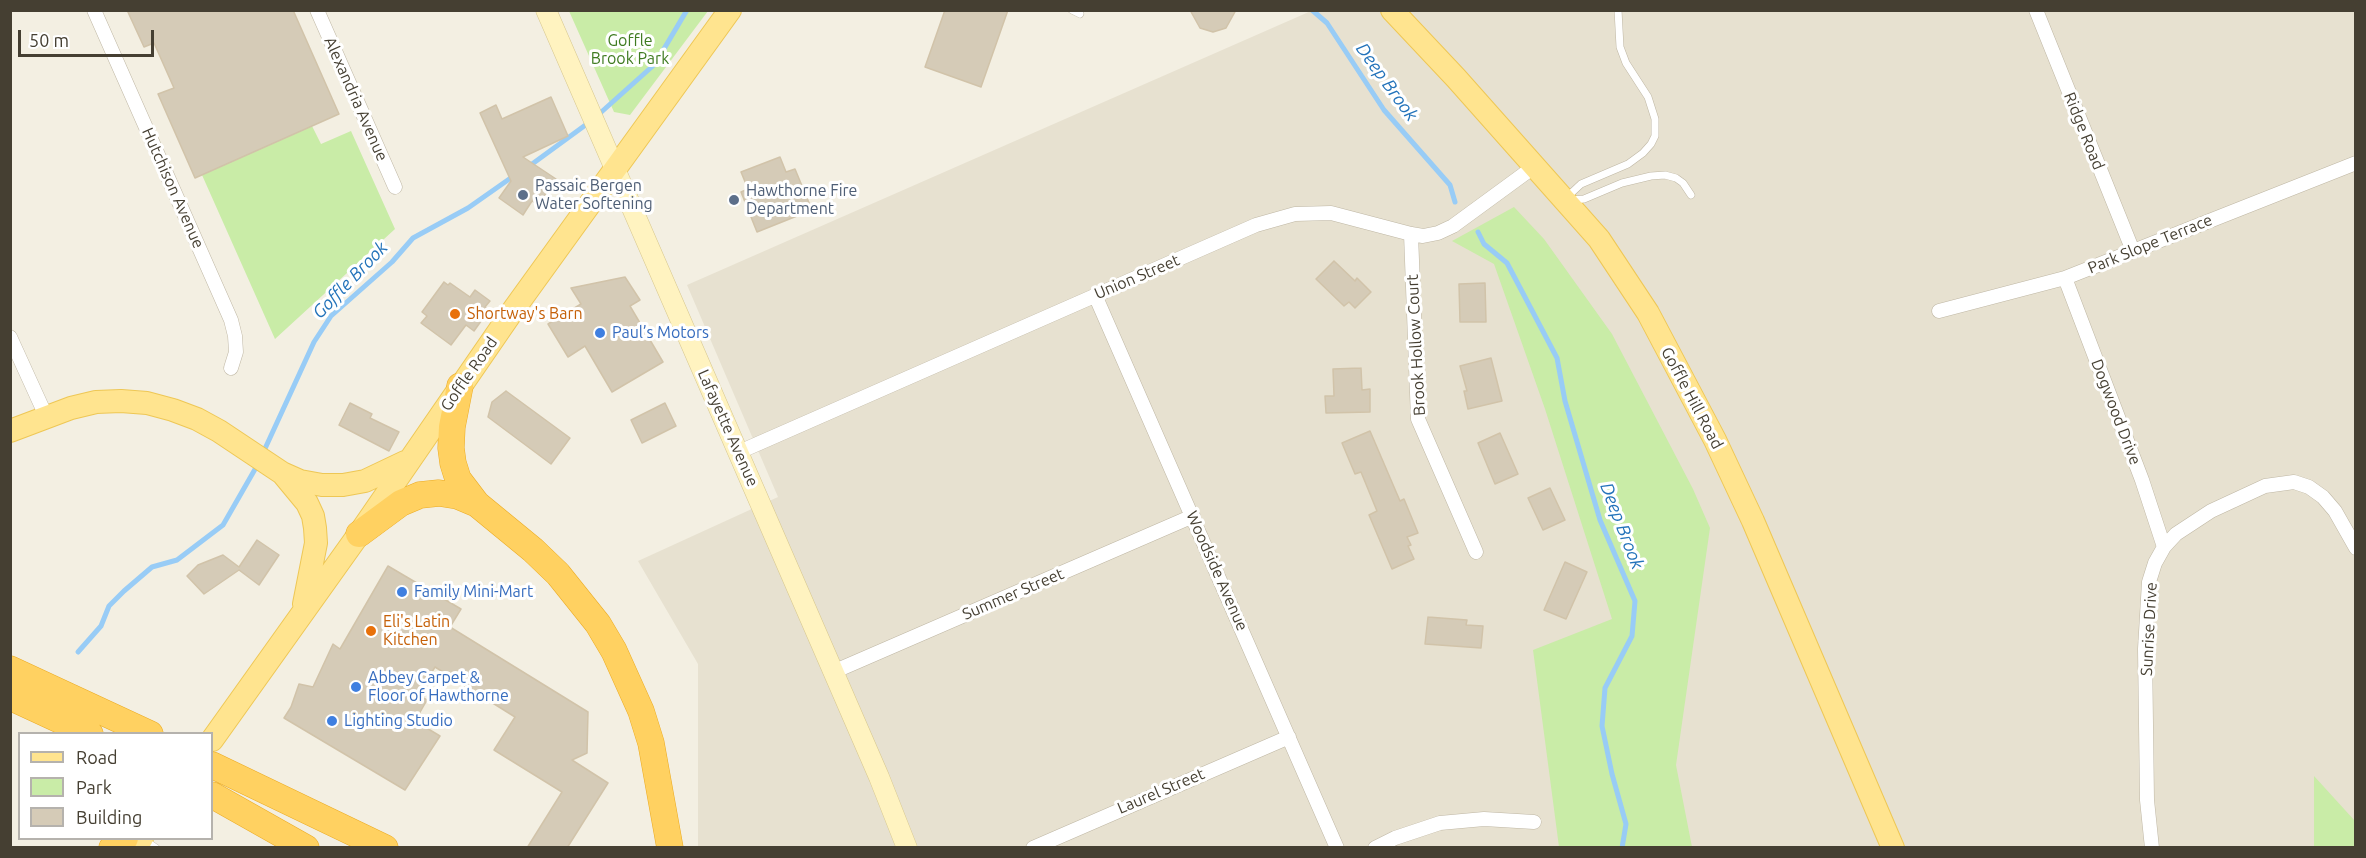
<!DOCTYPE html>
<meta charset="utf-8">
<style>
body{margin:0}
#map{position:relative;width:2366px;height:858px;overflow:hidden;background:#f3efe2;font-family:Ubuntu,sans-serif}
canvas{display:block}
.frame{position:absolute;inset:0;border:12px solid #453f32;pointer-events:none}
.legend{position:absolute;left:18px;top:732px;width:195px;height:108px;box-sizing:border-box;background:#fff;border:2px solid #b5b2ad;margin:0;padding:8px 10px;list-style:none;font-size:18px;color:#453f32}
.legend li{display:flex;align-items:center;gap:12px;height:30px}
.legend b{width:30px;border:2px solid #b5b2ad}
.scale{position:absolute;left:18px;top:30px;width:136px;height:27px;box-sizing:border-box;border:3px solid #453f32;border-top:0;padding-left:8px;font-size:18px;line-height:21px;white-space:nowrap;color:#453f32;-webkit-text-stroke:4px #fff;paint-order:stroke}
</style>
<div id="map">
<canvas width="2366" height="858"></canvas>
<div class="frame"></div>
<ul class="legend">
<li><b style="height:8px;background:#ffe48f"></b>Road</li>
<li><b style="height:16px;background:#c9eca7"></b>Park</li>
<li><b style="height:16px;background:#d5cbb7"></b>Building</li>
</ul>
<div class="scale">50 m</div>
</div>
<script>
const context = document.querySelector('canvas').getContext('2d');
context.lineJoin = 'round';
function paint(path, color) {
  context.fillStyle = color;
  context.fill(path, 'evenodd');
}
function poly(rows) {
  const path = new Path2D();
  for (const r of rows) {
    path.moveTo(r[0], r[1]);
    for (let i = 2; i < r.length; i += 2) path.lineTo(r[i], r[i + 1]);
  }
  return path;
}
function stroke(path, color, width, dash) {
  context.strokeStyle = color;
  context.lineWidth = width;
  context.lineCap = dash ? 'butt' : 'round';
  context.setLineDash(dash || []);
  context.stroke(path);
}
function label(font, color, halo, rows, align = 'center') {
  context.font = font + ' Ubuntu,sans-serif';
  context.lineWidth = 6;
  context.setLineDash([]);
  context.textBaseline = 'middle';
  context.strokeStyle = halo;
  context.fillStyle = color;
  for (const [text, x, y, turn = 0] of rows) {
    context.save();
    context.translate(x, y);
    context.rotate((+turn || 0) * Math.PI / 180);
    context.textAlign = isNaN(turn) ? turn : align;
    if (halo) context.strokeText(text, 0, 0);
    context.fillText(text, 0, 0);
    context.restore();
  }
}
const residential = poly([
 [1311,11,2355,11,2355,847,698,847,698,664,638,561,778,497,687,285]
]);
const green = poly([
 [569,11,708,11,630,115,614,112],
 [312,126,321,144,351,131,395,229,275,339,202,175],
 [1514,207,1544,239,1612,334,1693,489,1710,528,1676,765,1692,847,1559,847,1533,650,1612,619,1545,409,1494,264,1452,241],
 [2314,776,2355,821,2355,847,2314,847]
]);
const stream = poly([
 [1312,10,1327,23,1384,110,1450,185,1455,202],
 [598,115,655,64,687,10],
 [528,167,591,121],
 [1478,232,1484,244,1507,263,1557,358,1565,401,1600,520,1635,601,1632,636,1605,688,1602,726,1612,774,1626,824,1622,848],
 [263,453,314,342,331,316,392,262,413,238,468,208,515,175],
 [78,652,101,626,109,606,124,591,152,567,177,560,223,525,258,464]
]);
const building = poly([
 [127,10,293,10,339,114,195,178,158,94,174,88,154,43,144,47,127,10],
 [945,10,1008,10,981,87,925,67,945,10],
 [1190,10,1236,10,1226,28,1213,32,1200,28,1190,10],
 [551,97,568,136,523,157,556,179,538,205,532,201,523,215,499,198,511,181,480,113,496,105,502,119,551,97],
 [780,157,786,172,795,169,812,210,757,232,741,192,748,189,741,172,780,157],
 [1334,261,1355,281,1357,278,1371,292,1355,308,1349,302,1344,306,1316,279,1334,261],
 [625,277,640,300,630,306,663,362,612,392,585,346,568,357,548,324,581,304,571,288,625,277],
 [444,282,448,285,450,283,470,297,475,290,490,301,485,307,489,310,474,331,466,325,451,345,421,323,427,316,422,312,444,282],
 [1485,283,1486,322,1460,322,1459,284,1485,283],
 [1491,358,1502,401,1468,409,1464,391,1467,391,1460,366,1491,358],
 [1361,368,1362,390,1370,389,1370,412,1326,413,1325,396,1334,396,1333,369,1361,368],
 [506,391,570,438,551,464,488,417,492,402,506,391],
 [350,403,372,414,370,418,399,432,389,451,339,425,350,403],
 [665,403,676,426,642,443,631,420,665,403],
 [1370,431,1400,501,1404,499,1418,533,1407,537,1411,545,1408,546,1414,559,1392,569,1369,515,1377,511,1361,472,1355,474,1342,443,1370,431],
 [1500,433,1518,474,1495,484,1478,443,1500,433],
 [1550,488,1565,520,1543,530,1528,498,1550,488],
 [257,540,279,555,259,585,239,570,204,594,187,576,198,565,223,555,239,567,257,540],
 [1565,562,1587,572,1566,619,1544,610,1565,562],
 [388,566,461,609,450,627,588,712,587,753,572,760,608,783,567,848,527,848,562,792,494,750,515,717,435,667,418,695,427,700,415,721,440,736,405,790,284,718,291,707,299,684,313,687,333,644,340,649,388,566],
 [1428,617,1467,620,1466,625,1483,626,1481,648,1425,644,1428,617]
]);
const lane = poly([
 [1072,10,1080,14],
 [1566,198,1581,184,1628,164,1643,153,1651,144,1655,136,1655,119,1648,97,1626,63,1620,47,1618,10],
 [1572,200,1584,199,1622,183,1651,176,1665,175,1676,178,1683,183,1691,195],
 [144,840,156,848]
]);
const street = poly([
 [94,10,231,320,235,336,236,352,231,368],
 [317,10,395,187],
 [2036,10,2133,251],
 [1411,234,1418,419,1476,552],
 [2065,278,2142,480,2164,547],
 [1095,295,1337,848],
 [1939,311,2065,278,2356,163],
 [10,337,46,416],
 [739,452,1256,225,1295,214,1331,213,1411,234,1423,236,1438,233,1453,226,1535,166],
 [833,672,1193,516],
 [1033,848,1289,737],
 [1375,848,1395,838,1440,823,1484,819,1534,822],
 [2152,848,2147,800,2145,649,2149,582,2155,563,2164,547,2176,534,2211,511,2265,486,2294,482,2309,487,2323,497,2335,511,2356,548]
]);
const secondary = poly([
 [546,10,879,777,907,848]
]);
const primary = poly([
 [1392,10,1456,78,1599,239,1648,313,1715,440,1753,521,1893,848],
 [10,431,71,408,96,402,121,401,147,403,173,410,197,419,219,431,282,473,300,481,322,485,343,485,365,481,405,462],
 [283,474,307,503,313,516,315,528,316,543,304,604],
 [212,740,359,534,514,309,730,10],
 [136,848,142,838]
]);
const highway = poly([
 [460,386,452,427,451,448,453,463,458,479,477,504,533,550,558,574,598,624,614,651,641,711,651,743,670,848],
 [359,534,401,503,420,495,439,493,458,496,477,504],
 [10,669,150,734],
 [10,697,90,734],
 [212,765,385,848],
 [212,795,306,848],
 [112,848,125,838]
]);
const markers = [
 [523,195,6,"#5c6f8a"],
 [734,200,6,"#5c6f8a"],
 [455,314,6,"#e8710a"],
 [600,333,6,"#3f7fe0"],
 [402,592,6,"#3f7fe0"],
 [371,631,6,"#e8710a"],
 [356,687,6,"#3f7fe0"],
 [332,721,6,"#3f7fe0"]
];
const parkNames = [
 ["Goffle",630,41],
 ["Brook Park",630,59]
];
const streetNames = [
 ["Alexandria Avenue",356,99,66],
 ["Ridge Road",2084,131,68],
 ["Hutchison Avenue",173,188,66],
 ["Park Slope Terrace",2150,244,-22],
 ["Union Street",1137,277,-23],
 ["Brook Hollow Court",1416,345,-93],
 ["Goffle Road",469,374,-55],
 ["Goffle Hill Road",1692,398,62],
 ["Dogwood Drive",2116,412,69],
 ["Lafayette Avenue",728,428,66],
 ["Woodside Avenue",1217,571,66],
 ["Summer Street",1013,594,-23],
 ["Sunrise Drive",2149,629,-87],
 ["Laurel Street",1161,791,-23]
];
const serviceNames = [
 ["Passaic Bergen",535,186],
 ["Water Softening",535,204],
 ["Hawthorne Fire",746,191],
 ["Department",746,209]
];
const foodNames = [
 ["Shortway's Barn",467,314],
 ["Eli's Latin",383,622],
 ["Kitchen",383,640]
];
const shopNames = [
 ["Paul’s Motors",612,333],
 ["Family Mini-Mart",414,592],
 ["Abbey Carpet &",368,678],
 ["Floor of Hawthorne",368,696],
 ["Lighting Studio",344,721]
];
const waterNames = [
 ["Deep Brook",1387,82,54],
 ["Goffle Brook",350,280,-46],
 ["Deep Brook",1622,526,69]
];
paint(residential, '#e7e1d0');
paint(green, '#c9eca7');
stroke(stream, '#98ccf6', 5);
paint(building, '#d5cbb7');
stroke(building, '#d1c3a9', 1.5);
stroke(lane, '#bfb7a4', 8);
stroke(street, '#bfb7a4', 15);
stroke(secondary, '#d7c78d', 21);
stroke(primary, '#eec755', 24);
stroke(highway, '#ebab24', 27);
stroke(lane, '#fff', 7);
stroke(street, '#fff', 14);
stroke(secondary, '#fff3c0', 20);
stroke(primary, '#ffe48f', 22);
stroke(highway, '#ffd161', 26);
for (const [x, y, r, color] of markers) {
  const dot = new Path2D();
  dot.arc(x, y, r, 0, 2 * Math.PI);
  context.fillStyle = color;
  context.fill(dot);
  stroke(dot, '#fff', 2);
}
label('16px', '#3f7b21', '#fff', parkNames);
label('16px', '#453f32', '#fff', streetNames);
label('16px', '#4e5e75', '#fff', serviceNames, 'left');
label('16px', '#c56008', '#fff', foodNames, 'left');
label('16px', '#366cbe', '#fff', shopNames, 'left');
label('italic 18px', '#2373ba', '#fff', waterNames);
</script>
